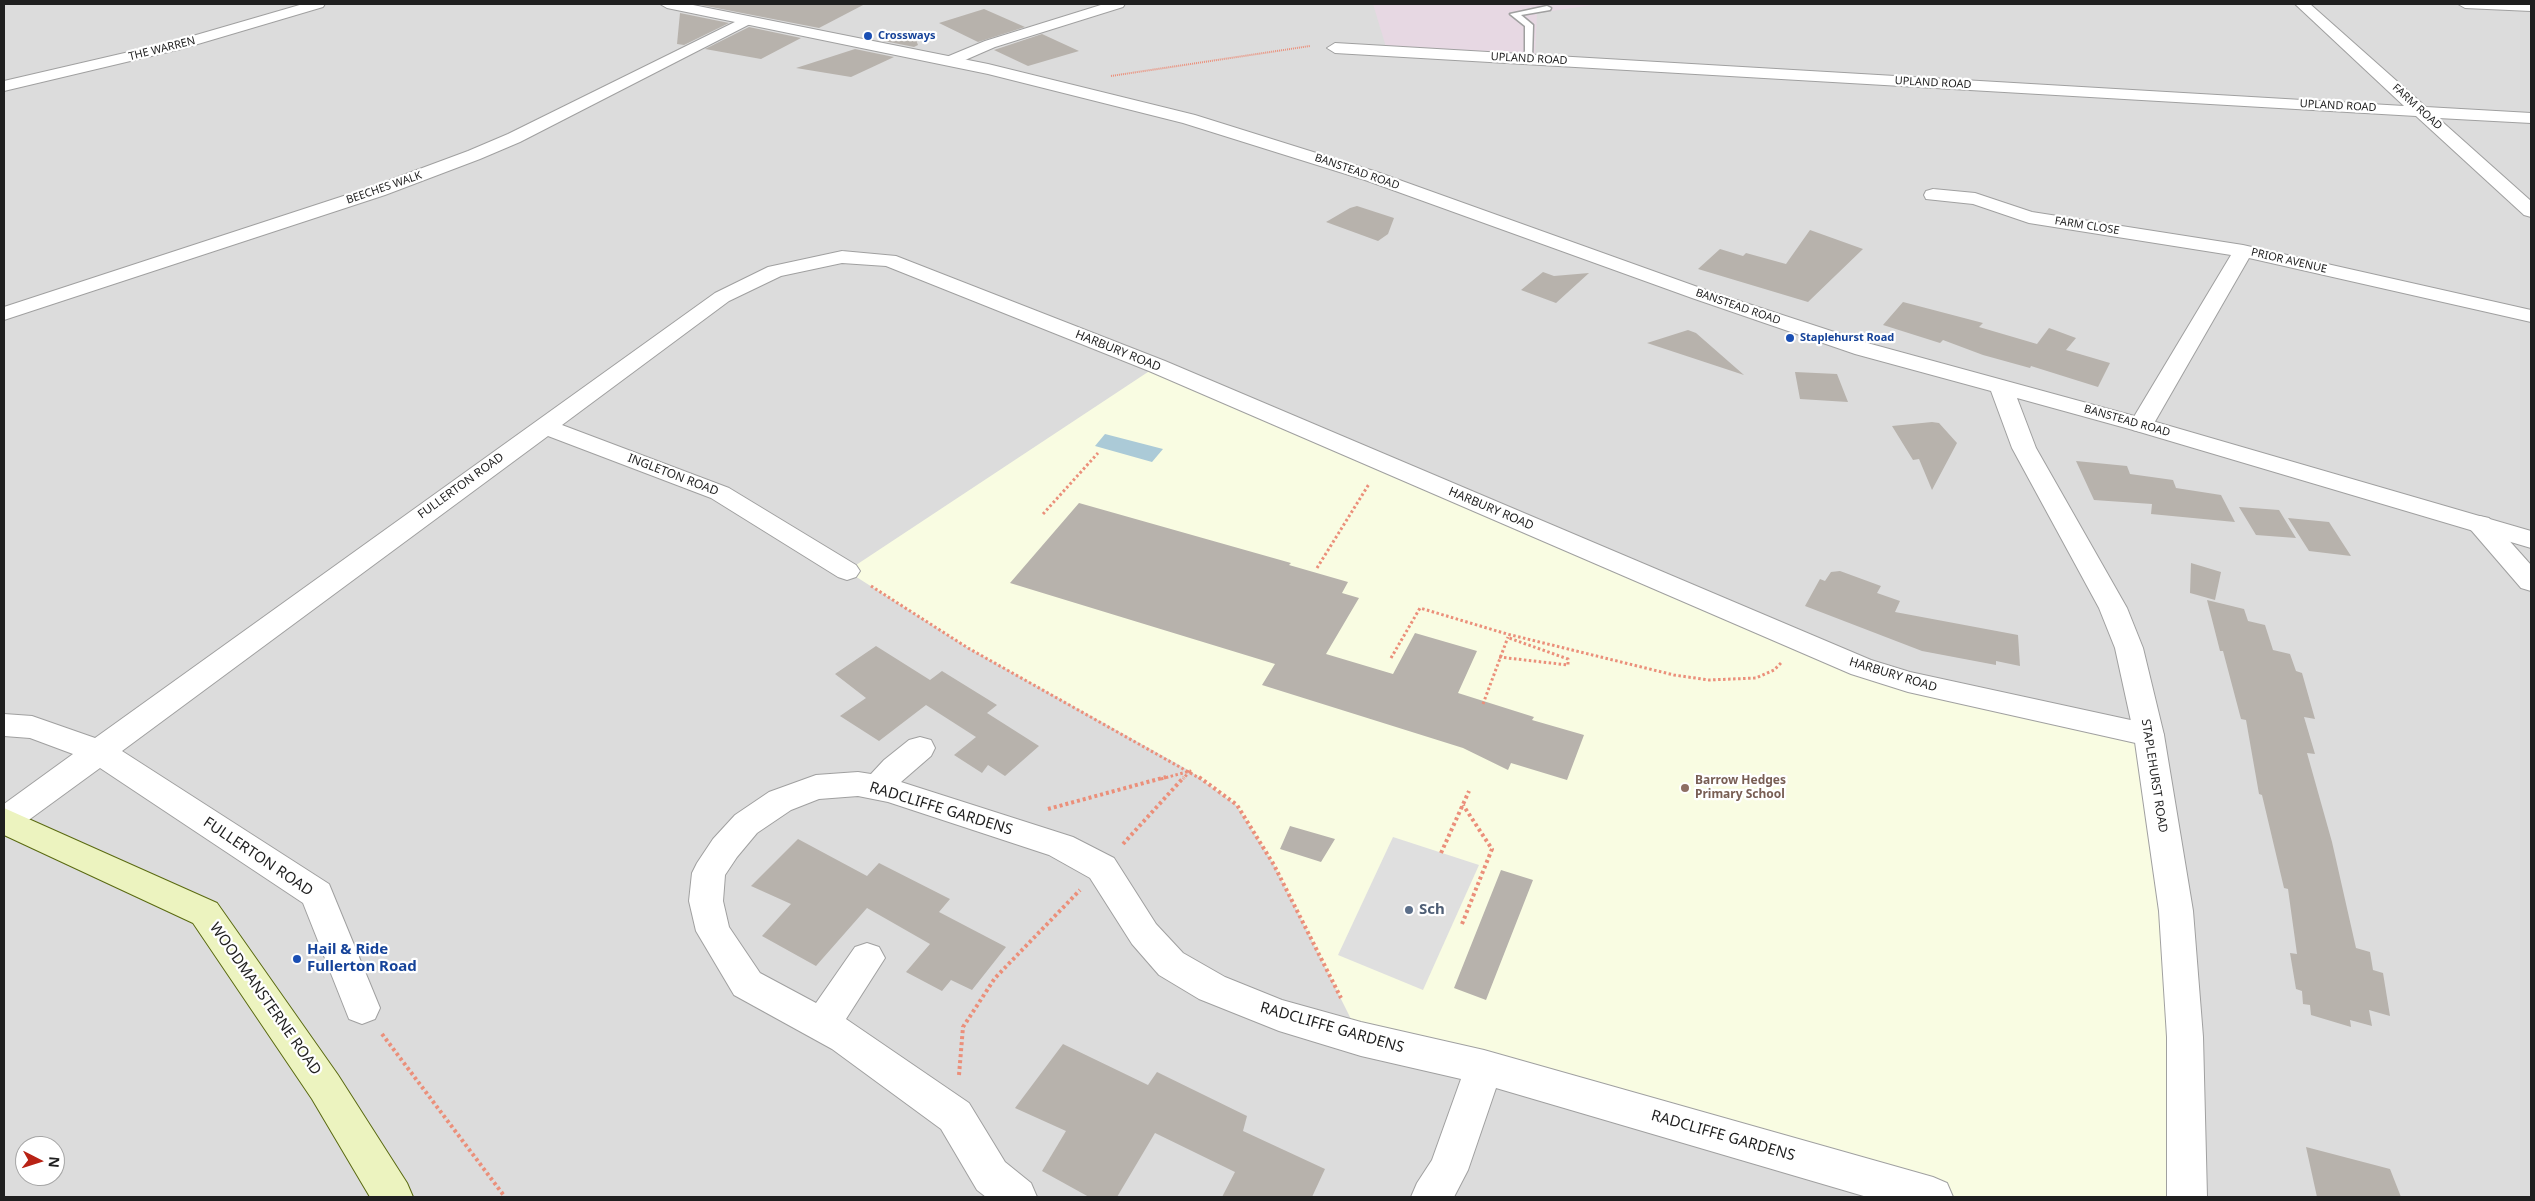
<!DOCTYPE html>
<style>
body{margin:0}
#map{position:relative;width:2535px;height:1201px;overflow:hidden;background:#eeece6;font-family:"Noto Sans",sans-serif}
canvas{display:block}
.frame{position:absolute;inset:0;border:5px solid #1f1f1f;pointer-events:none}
.north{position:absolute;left:15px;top:1136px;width:50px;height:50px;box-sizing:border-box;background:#fff;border:1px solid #a5a5a5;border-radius:50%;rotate:95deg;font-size:14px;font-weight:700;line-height:20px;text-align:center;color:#1f1f1f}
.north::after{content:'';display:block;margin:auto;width:18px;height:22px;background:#b82215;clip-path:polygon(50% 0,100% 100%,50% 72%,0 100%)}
</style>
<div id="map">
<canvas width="2535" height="1201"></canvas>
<div class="frame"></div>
<div class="north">N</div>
</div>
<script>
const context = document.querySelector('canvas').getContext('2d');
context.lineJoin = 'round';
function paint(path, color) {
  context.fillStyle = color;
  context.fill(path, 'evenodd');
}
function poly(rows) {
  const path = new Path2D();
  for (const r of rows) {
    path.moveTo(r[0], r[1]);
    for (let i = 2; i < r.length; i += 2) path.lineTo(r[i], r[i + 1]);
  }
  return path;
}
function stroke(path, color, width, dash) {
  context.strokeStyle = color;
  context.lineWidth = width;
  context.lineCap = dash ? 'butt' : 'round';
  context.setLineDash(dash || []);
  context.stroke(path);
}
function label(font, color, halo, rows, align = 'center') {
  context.font = font + ' "Noto Sans",sans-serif';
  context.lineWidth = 4.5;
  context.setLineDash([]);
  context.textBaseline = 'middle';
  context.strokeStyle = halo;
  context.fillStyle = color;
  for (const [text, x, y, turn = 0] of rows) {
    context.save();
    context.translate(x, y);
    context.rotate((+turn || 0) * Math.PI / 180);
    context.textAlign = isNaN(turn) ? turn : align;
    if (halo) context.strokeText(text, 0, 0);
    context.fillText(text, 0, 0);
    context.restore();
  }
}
const residential = poly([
 [4,4,2531,4,2531,1197,4,1197],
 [25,1146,55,1146,55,1176,25,1176]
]);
const industrial = poly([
 [1373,4,1592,4,1593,5,1537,13,1535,55,1386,47]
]);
const education = poly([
 [1157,366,1867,669,2149,735,2185,1037,2187,1197,1933,1197,1484,1067,1361,1039,1274,865,1236,805,1190,771,968,648,847,571]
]);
const parking = poly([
 [1393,837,1479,865,1423,990,1338,955]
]);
const water = poly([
 [1105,434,1163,449,1152,462,1095,446]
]);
const building = poly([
 [696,4,865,4,819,28],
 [984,9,1025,27,978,42,939,23],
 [680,13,729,23,684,45,677,44],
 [749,27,801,38,761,59,705,49],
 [912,30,918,45,914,47,879,40],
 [1042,34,1079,51,1028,66,994,50],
 [855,49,894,57,851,77,796,68],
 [1357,206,1394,218,1388,234,1378,241,1326,222,1350,208],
 [1810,230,1863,249,1808,302,1698,269,1720,249,1743,256,1746,253,1786,264],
 [1543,272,1554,276,1589,273,1556,303,1521,290],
 [1903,302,1983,323,1979,327,2037,344,2049,328,2076,338,2066,350,2110,363,2098,387,2031,366,2030,368,1983,355,1943,340,1940,343,1883,325],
 [1688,330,1696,333,1744,375,1647,343],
 [1795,372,1837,374,1848,402,1800,399],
 [1932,422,1939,423,1957,443,1932,490,1919,459,1913,460,1892,426],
 [2076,461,2127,466,2130,474,2173,480,2176,488,2221,495,2235,522,2151,514,2152,504,2094,500],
 [1079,503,1291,563,1289,565,1348,582,1342,593,1359,598,1326,654,1393,674,1415,633,1477,651,1458,693,1534,717,1532,720,1584,735,1567,780,1511,763,1508,770,1463,748,1262,685,1275,664,1010,583],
 [2239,507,2279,510,2296,538,2256,535],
 [2288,518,2329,522,2351,556,2309,551],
 [2191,563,2221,572,2215,600,2190,593],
 [1840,571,1881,586,1877,593,1900,601,1895,612,2018,635,2020,666,1996,661,1996,665,1922,651,1805,606,1820,579,1825,581,1831,572],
 [2207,600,2244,609,2248,621,2265,625,2273,650,2290,654,2296,671,2302,673,2315,719,2304,717,2315,754,2307,753,2332,842,2356,948,2370,952,2373,970,2383,973,2390,1016,2369,1010,2372,1026,2350,1020,2351,1027,2311,1015,2310,1005,2303,1004,2302,991,2296,989,2290,953,2297,954,2288,889,2284,888,2262,795,2259,794,2246,720,2241,719,2223,651,2220,651],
 [876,646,930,680,942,671,997,705,987,713,1039,746,1005,776,988,765,982,773,954,755,976,737,926,705,879,741,840,716,866,698,835,674],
 [1290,826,1335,839,1321,862,1280,849],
 [798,839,867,876,879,863,950,899,939,912,1006,947,972,990,951,980,942,991,906,972,930,944,867,908,816,966,762,936,791,904,751,886],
 [1501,870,1533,880,1486,1000,1454,988],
 [1063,1044,1148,1085,1157,1072,1247,1116,1243,1131,1325,1169,1312,1197,1222,1197,1235,1172,1155,1133,1117,1197,1089,1197,1042,1171,1066,1131,1015,1108],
 [2306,1147,2390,1169,2401,1197,2317,1197]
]);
const pathFar2 = poly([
 [1111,76,1310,46]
]);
const pathFar1 = poly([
 [1043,514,1098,453],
 [1317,568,1369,484],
 [871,586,968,648,1201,779],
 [1499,657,1568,665,1568,659,1509,638],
 [1391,658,1420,608,1507,634,1674,675,1709,680,1756,678,1774,670,1781,663],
 [1483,704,1508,637],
 [1161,779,1190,771,1183,779]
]);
const path = poly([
 [1199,777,1237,805,1274,865,1341,998],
 [1048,809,1166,777],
 [1123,844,1184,777],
 [1441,853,1469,791],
 [1462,924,1492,849,1463,805],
 [382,1034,505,1197],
 [959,1075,963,1027,995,978,1080,890]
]);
const service = poly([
 [1547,6,1551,8,1550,10,1521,15,1533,25,1532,59,1525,61,1525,26,1510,14,1547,6]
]);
const minor = poly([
 [303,4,325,4,323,7,181,49,4,91,4,81,172,42,303,4],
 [1104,4,1125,4,1123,7,995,47,956,64,944,64,942,61,944,58,985,41,1104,4],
 [2295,4,2310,4,2426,107,2531,113,2531,123,2438,118,2531,201,2531,217,2524,215,2416,116,1335,53,1327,48,1335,43,2404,106,2295,4],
 [2458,4,2531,4,2531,11,2465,8,2458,4],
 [747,16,754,20,752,23,520,142,480,159,385,195,4,320,4,307,371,187,468,151,508,134,747,16],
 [1933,189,1975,193,2032,212,2243,245,2531,310,2531,322,2249,258,2153,425,2149,430,2141,432,2133,430,2129,425,2231,255,2029,223,1973,204,1926,199,1924,195,1926,191,1933,189],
 [842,251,896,256,1165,361,1871,660,1910,672,2149,724,2160,727,2164,735,2160,743,2149,746,1908,692,1851,674,1149,371,886,266,842,263,781,276,729,301,562,425,729,488,856,565,860,571,856,577,847,580,838,577,711,498,548,436,122,751,329,884,380,1008,375,1019,362,1024,349,1019,303,903,100,768,15,830,4,834,4,804,73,754,30,738,4,736,4,714,32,716,95,738,715,293,768,267,842,251],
 [2480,516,2489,518,2531,565,2531,591,2521,588,2471,530,2467,524,2471,518,2480,516],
 [920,737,931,740,935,748,931,756,901,782,1073,837,1114,858,1156,924,1183,953,1225,977,1282,1000,1361,1022,1484,1050,1933,1177,1947,1183,1953,1197,1867,1197,1496,1088,1468,1170,1454,1197,1411,1197,1417,1183,1432,1160,1461,1079,1361,1056,1279,1031,1199,999,1159,975,1132,944,1090,878,1049,855,888,802,858,796,819,799,791,810,757,833,737,857,725,875,723,901,729,927,760,973,816,1003,855,947,867,943,879,947,885,958,846,1019,969,1103,1005,1162,1031,1183,1037,1197,986,1197,977,1190,941,1129,832,1049,734,995,696,931,689,901,692,873,697,863,713,839,735,815,769,792,816,775,858,772,871,774,884,760,909,740,920,737]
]);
const tertiary = poly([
 [660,4,688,4,988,64,1195,115,1377,172,1706,290,1871,344,2149,420,2531,531,2531,548,2133,430,2017,398,2036,448,2127,608,2143,648,2164,735,2193,911,2203,1037,2207,1197,2167,1197,2167,1037,2159,911,2134,735,2115,648,2099,608,2012,448,1991,391,1855,354,1692,298,1365,180,1183,123,988,74,667,8,660,4]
]);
const secondary = poly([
 [4,808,217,903,338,1075,407,1183,413,1197,370,1197,312,1099,193,923,4,835,4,808]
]);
const markers = [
 [868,36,5,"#1a4fb4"],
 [1790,338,5,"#1a4fb4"],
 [1685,788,5,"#8d6e63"],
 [1409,910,5,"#5c6f8a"],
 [297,959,5,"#1a4fb4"]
];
const farTransitnames = [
 ["Crossways",878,36],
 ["Staplehurst Road",1800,338]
];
const farStreetnames = [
 ["THE WARREN",162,49,-14],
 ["UPLAND ROAD",1529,59,3],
 ["UPLAND ROAD",1933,83,3],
 ["UPLAND ROAD",2338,106,3],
 ["FARM ROAD",2417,107,42],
 ["BANSTEAD ROAD",1357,172,19],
 ["BEECHES WALK",384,188,-19],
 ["FARM CLOSE",2087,226,9],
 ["PRIOR AVENUE",2289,261,13],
 ["BANSTEAD ROAD",1738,307,19],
 ["BANSTEAD ROAD",2127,421,16]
];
const streetNames = [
 ["HARBURY ROAD",1118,351,22],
 ["INGLETON ROAD",673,475,21],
 ["FULLERTON ROAD",461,486,-36],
 ["HARBURY ROAD",1491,509,23],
 ["HARBURY ROAD",1893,675,17],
 ["STAPLEHURST ROAD",2154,776,81]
];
const educationNames = [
 ["Barrow Hedges",1695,781],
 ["Primary School",1695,795]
];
const nearStreetnames = [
 ["RADCLIFFE GARDENS",941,809,17],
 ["FULLERTON ROAD",258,857,34],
 ["WOODMANSTERNE ROAD",265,999,55],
 ["RADCLIFFE GARDENS",1332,1028,16],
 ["RADCLIFFE GARDENS",1723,1136,16]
];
const nearServicenames = [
 ["Sch",1419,910]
];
const nearTransitnames = [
 ["Hail & Ride",307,950],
 ["Fullerton Road",307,967]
];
paint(residential, '#dcdcdc');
paint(industrial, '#e7d8e3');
paint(education, '#f9fce2');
paint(parking, '#dfdfdf');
paint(water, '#abcad7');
paint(building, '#b7b2ac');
stroke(service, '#a0a0a0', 3);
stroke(minor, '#a0a0a0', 2);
stroke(tertiary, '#a0a0a0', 2);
stroke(secondary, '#5a6a11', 2);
stroke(pathFar2, '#eb8f7a', 2, [1, 1]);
stroke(pathFar1, '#eb8f7a', 3, [2.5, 2.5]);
stroke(path, '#eb8f7a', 4, [3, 3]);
paint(service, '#fff');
paint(minor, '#fff');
paint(tertiary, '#fff');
paint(secondary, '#ecf3bf');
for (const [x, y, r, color] of markers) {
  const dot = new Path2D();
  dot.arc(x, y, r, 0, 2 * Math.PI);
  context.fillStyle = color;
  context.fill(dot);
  stroke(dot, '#fff', 2);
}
label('bold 11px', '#164399', '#fff', farTransitnames, 'left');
label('11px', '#1f1f1f', '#fff', farStreetnames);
label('12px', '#1f1f1f', '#fff', streetNames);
label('bold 12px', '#785e54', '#fff', educationNames, 'left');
label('15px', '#1f1f1f', '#fff', nearStreetnames);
label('bold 15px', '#4e5e75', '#fff', nearServicenames, 'left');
label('bold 15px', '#164399', '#fff', nearTransitnames, 'left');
</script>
